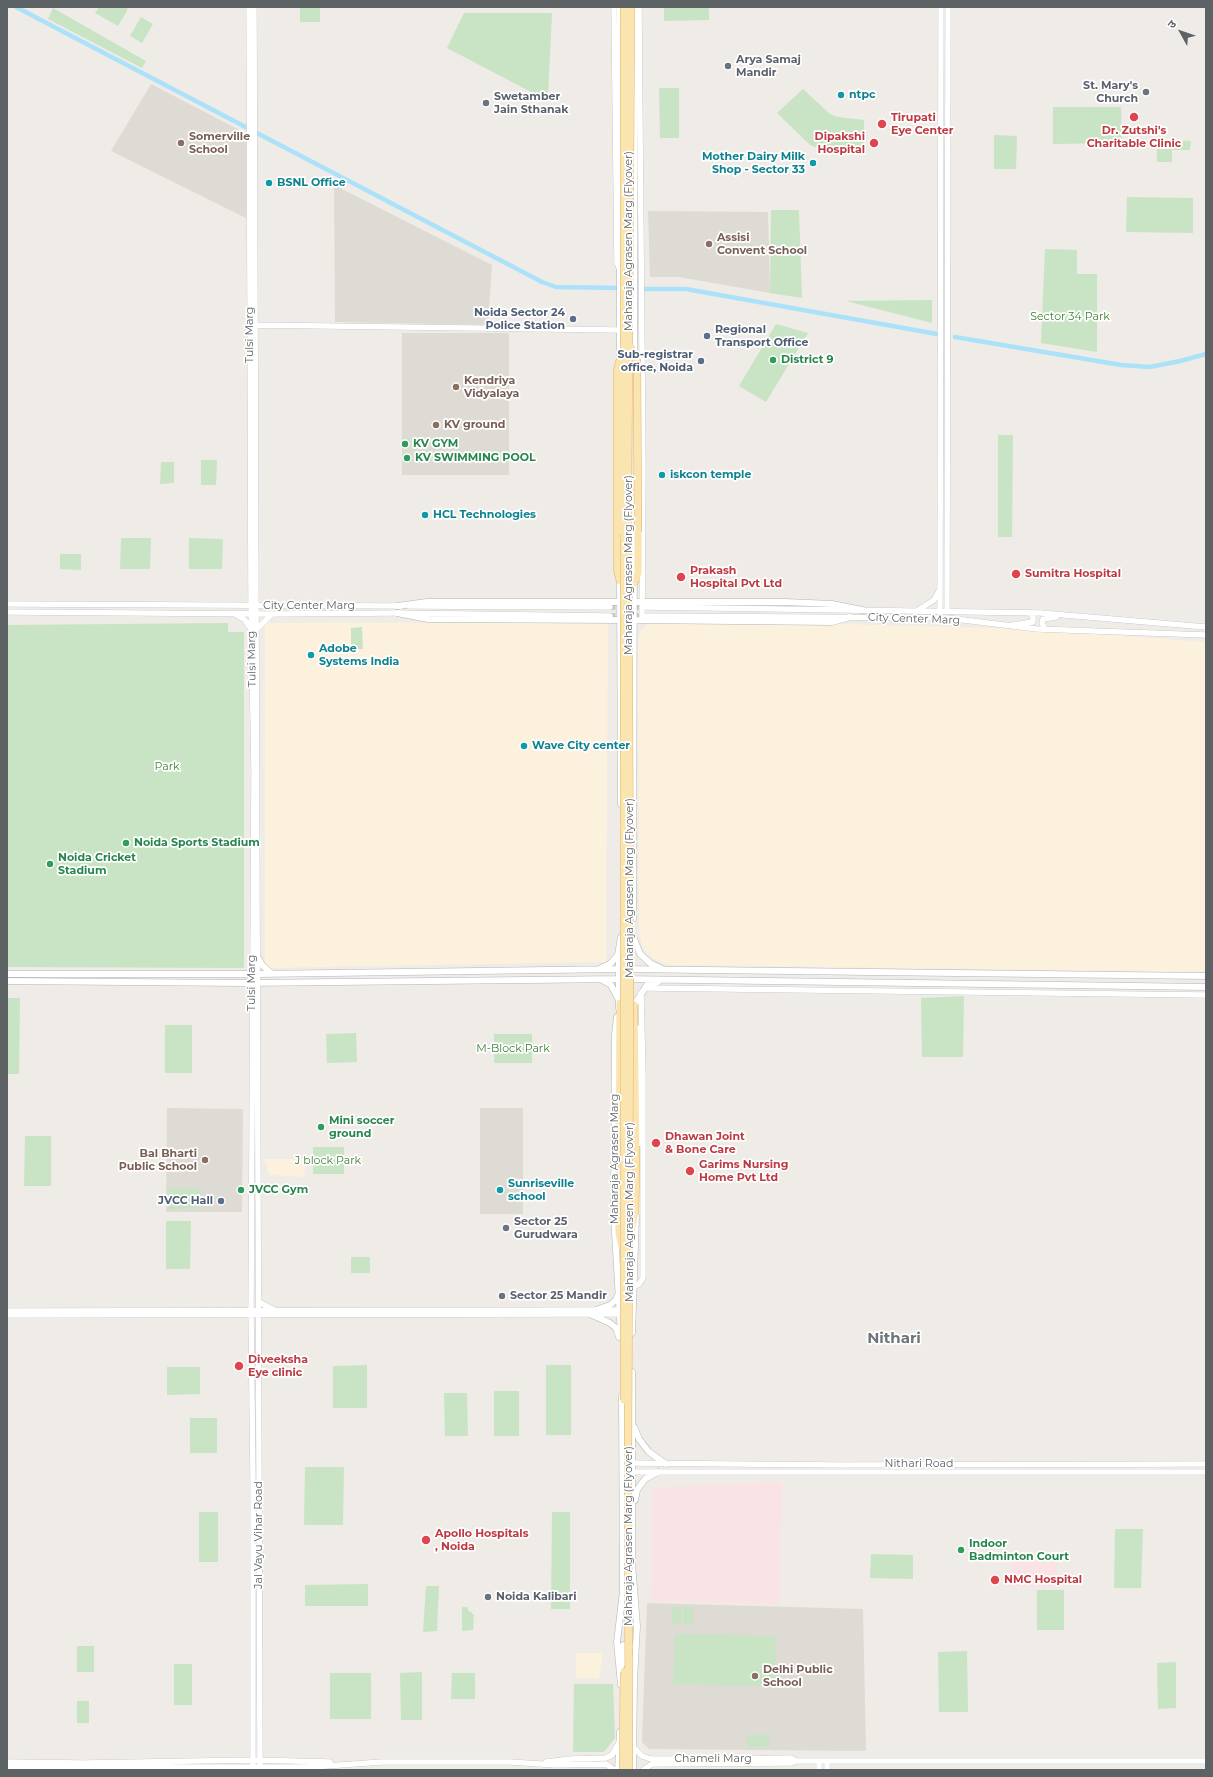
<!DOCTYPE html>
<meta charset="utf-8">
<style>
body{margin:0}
#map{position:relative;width:1213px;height:1777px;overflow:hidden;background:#efebe6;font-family:Montserrat,"Noto Sans Devanagari",sans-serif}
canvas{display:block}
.frame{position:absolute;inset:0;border:8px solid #5d6265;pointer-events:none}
.north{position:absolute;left:1161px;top:12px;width:40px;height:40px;-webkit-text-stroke:3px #fff;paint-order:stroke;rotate:310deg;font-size:11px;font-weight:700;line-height:16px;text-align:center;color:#5d6265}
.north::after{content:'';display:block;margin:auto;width:14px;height:18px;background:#5d6265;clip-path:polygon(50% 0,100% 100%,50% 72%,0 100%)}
</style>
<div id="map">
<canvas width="1213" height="1777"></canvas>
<div class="frame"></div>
<div class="north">उ</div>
</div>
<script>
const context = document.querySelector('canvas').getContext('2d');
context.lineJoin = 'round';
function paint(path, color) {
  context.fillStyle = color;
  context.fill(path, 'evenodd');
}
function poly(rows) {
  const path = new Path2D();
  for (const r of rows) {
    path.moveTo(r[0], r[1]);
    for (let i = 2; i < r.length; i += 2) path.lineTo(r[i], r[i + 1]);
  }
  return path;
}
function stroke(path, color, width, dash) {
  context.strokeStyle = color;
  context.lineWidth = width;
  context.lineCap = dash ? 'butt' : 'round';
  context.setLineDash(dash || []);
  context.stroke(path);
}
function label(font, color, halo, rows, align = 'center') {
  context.font = font + ' Montserrat,sans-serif';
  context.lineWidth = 3.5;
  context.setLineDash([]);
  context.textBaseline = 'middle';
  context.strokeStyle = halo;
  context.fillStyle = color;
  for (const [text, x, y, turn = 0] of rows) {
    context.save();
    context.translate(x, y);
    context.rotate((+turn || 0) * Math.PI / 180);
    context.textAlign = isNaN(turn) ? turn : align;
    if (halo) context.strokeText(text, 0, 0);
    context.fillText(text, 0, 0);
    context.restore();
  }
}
const commercial = poly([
 [658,619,1028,629,1206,642,1206,972,668,965,652,958,643,949,639,932,638,638,641,630,647,624],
 [608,622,606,962,265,968,265,623],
 [264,1159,307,1159,304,1177,269,1175],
 [576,1653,603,1653,599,1678,576,1678]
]);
const education = poly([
 [151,84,247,134,246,218,111,151],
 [334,185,492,265,488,325,335,322],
 [648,211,768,212,770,293,679,277,650,277],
 [402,333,509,333,509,475,402,475],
 [167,1108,243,1109,242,1212,166,1212],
 [480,1108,523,1108,523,1214,480,1214],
 [647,1603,863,1609,866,1751,649,1749,642,1742]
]);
const medical = poly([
 [782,1482,779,1604,651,1601,652,1488],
 [1011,1562,1057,1562,1057,1587,1010,1586]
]);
const green = poly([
 [99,7,124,7,128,9,118,26,95,13],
 [300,7,320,7,320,22,300,22],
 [664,7,709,7,709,20,664,21],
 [53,8,146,61,142,68,48,19],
 [464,13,552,13,548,96,533,93,447,48],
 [141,17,153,24,142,43,130,36],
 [659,88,679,88,679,138,660,138],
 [803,89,830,114,837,117,864,120,864,151,828,150,818,148,810,145,777,113],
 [1053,107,1121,107,1122,143,1053,144],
 [994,135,1017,136,1016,169,994,169],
 [1157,140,1191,141,1190,150,1172,150,1172,162,1157,162],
 [1127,197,1193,198,1193,233,1126,232],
 [771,210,799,210,802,298,770,293],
 [1045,249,1077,250,1077,274,1097,274,1097,352,1041,343],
 [932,300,932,323,846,301],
 [776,324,808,333,766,402,739,386],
 [998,435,1013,435,1012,537,998,537],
 [201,460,217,460,216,485,201,485],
 [161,462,174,462,174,483,160,484],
 [121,538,151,538,150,569,120,569],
 [189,538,223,539,222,569,189,569],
 [60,554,81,554,81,570,60,569],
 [228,623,228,632,244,632,244,968,7,967,7,625],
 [362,627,363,649,351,649,351,628],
 [964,996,963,1057,922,1057,921,998],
 [7,998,20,998,19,1074,7,1074],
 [165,1025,192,1025,192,1073,165,1073],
 [356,1033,357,1062,327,1063,326,1034],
 [494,1034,532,1034,532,1063,494,1063],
 [25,1136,51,1136,51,1186,24,1186],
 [313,1147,344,1147,344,1174,313,1174],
 [168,1188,197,1188,202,1193,202,1207,168,1210],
 [166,1221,191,1221,190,1269,166,1269],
 [351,1257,370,1257,370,1273,351,1273],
 [367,1365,367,1408,333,1408,333,1366],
 [546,1365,571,1365,571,1435,546,1435],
 [167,1367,200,1367,200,1394,167,1395],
 [494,1391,519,1391,519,1436,494,1436],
 [444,1393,467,1393,468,1436,445,1436],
 [190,1418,217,1418,217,1453,190,1453],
 [305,1467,344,1467,343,1525,304,1525],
 [199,1512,218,1512,218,1562,199,1562],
 [552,1512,570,1512,570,1609,551,1609],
 [1115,1529,1143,1529,1141,1588,1114,1588],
 [871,1554,913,1555,913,1579,870,1578],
 [368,1584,368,1606,305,1606,305,1585],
 [426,1586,439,1586,437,1631,423,1632],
 [1037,1590,1064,1590,1064,1630,1037,1630],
 [462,1607,467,1607,469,1612,472,1612,472,1614,474,1614,473,1630,462,1631],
 [672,1607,681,1607,681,1624,672,1625],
 [683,1607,693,1607,693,1625,684,1625],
 [675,1634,776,1636,775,1686,673,1684],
 [77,1646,94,1646,94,1672,77,1672],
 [967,1651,968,1712,939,1712,938,1652],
 [1176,1662,1176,1708,1158,1709,1157,1663],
 [174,1664,192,1664,192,1705,174,1705],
 [422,1672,422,1720,401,1720,400,1673],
 [330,1673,371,1673,371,1719,330,1719],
 [452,1673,475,1673,475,1699,451,1699],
 [574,1684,613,1684,615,1738,604,1752,573,1752],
 [77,1701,89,1701,89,1723,77,1723],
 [747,1735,769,1735,770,1747,747,1747]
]);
const canal = poly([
 [16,7,542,282,556,287,622,288],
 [644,289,686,289,937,334],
 [955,337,1121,365,1150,367,1180,361,1206,354]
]);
const tertiaryTunnel = poly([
 [610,607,646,607],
 [610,616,646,616]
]);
const tertiary = poly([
 [249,7,251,606,254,771,251,1311,253,1482,253,1770],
 [254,7,260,1770],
 [614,7,617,263,620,270],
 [639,7,643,467,642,620],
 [254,325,619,330],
 [7,604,401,606],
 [409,606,610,607],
 [646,607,1041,613,1206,627],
 [918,610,934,600,939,591],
 [7,612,272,614,397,613,610,616],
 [940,612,941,7],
 [947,612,948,7],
 [235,614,245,620,250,628],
 [646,616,947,618,1037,629,1206,635],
 [1013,625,1033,622,1033,616,1029,613],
 [258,628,272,614],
 [1045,629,1042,623,1043,619,1056,617],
 [645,988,1206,995],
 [633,1287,639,1284,643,1278,643,1075,641,993],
 [259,1302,274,1310],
 [7,1311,620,1310],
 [7,1315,620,1314],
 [628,1463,840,1465,1206,1464],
 [628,1472,1206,1472],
 [633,1747,642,1756,651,1759,736,1759,791,1758,796,1761],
 [819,1761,819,1770],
 [7,1762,84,1763,253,1760,330,1762],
 [546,1762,571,1759,606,1758,612,1755,619,1743],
 [7,1767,312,1767,382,1762,510,1762,556,1765,606,1764,614,1770],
 [643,1770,652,1764,791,1763,796,1761,1206,1761],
 [827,1770,827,1761]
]);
const secondary = poly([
 [634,355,635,7],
 [620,360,620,7],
 [620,577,621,804],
 [634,602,785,602,832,604,862,610],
 [397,606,427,602,620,602],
 [397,613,428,619,620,620],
 [634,620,832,622,850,617],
 [633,919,634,503],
 [633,936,640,954,650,963,662,969],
 [258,958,262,965,272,974],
 [601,968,610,964,618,955,621,937],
 [7,974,258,974,621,969,1206,976],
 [602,980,611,985,618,998],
 [7,981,243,983,621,979,1206,987],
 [634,1005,647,985,658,982],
 [619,1008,619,953],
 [617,1017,615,1034,614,1215,621,1335],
 [637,1028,639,1051,639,1143],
 [596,1310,610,1305,616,1300,618,1295],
 [590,1314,610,1323,616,1328,619,1337],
 [632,1333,636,1216],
 [632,1372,632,1564,637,1626,634,1679,633,1770],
 [634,1427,639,1439,649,1452,666,1464],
 [635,1500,637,1490,645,1479,658,1472],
 [622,1665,622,1646,626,1644,631,1647],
 [621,1685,617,1642,623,1591,622,1396],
 [618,1770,620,1732]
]);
const primary = poly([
 [617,533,617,569,620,581],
 [634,583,638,573,638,532],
 [620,1003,619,1233,622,1247],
 [631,1232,635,1211,636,1163,634,1005]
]);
const primaryBridge = poly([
 [624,7,624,1400],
 [630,347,637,361,638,532],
 [617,533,617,371,621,356],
 [623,1770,624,1672],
 [629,1770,628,1459,630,939,628,481,631,7]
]);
const markers = [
 [728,66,4,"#6b7280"],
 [1146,92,4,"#6b7280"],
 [841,95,4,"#0f9aa8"],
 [486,103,4,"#6b7280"],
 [1134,117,5,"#e0444e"],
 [882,124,5,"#e0444e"],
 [181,143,4,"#8d6e63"],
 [874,143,5,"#e0444e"],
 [813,163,4,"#0f9aa8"],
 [269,183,4,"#0f9aa8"],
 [709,244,4,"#8d6e63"],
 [573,319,4,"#5c6f8a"],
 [707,336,4,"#5c6f8a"],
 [773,360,4,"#2e9e5b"],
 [701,361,4,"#5c6f8a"],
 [456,387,4,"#8d6e63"],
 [436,425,4,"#8d6e63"],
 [405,444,4,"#2e9e5b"],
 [407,458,4,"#2e9e5b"],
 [662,475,4,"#0f9aa8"],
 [425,515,4,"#0f9aa8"],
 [1016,574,5,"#e0444e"],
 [681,577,5,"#e0444e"],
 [311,655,4,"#0f9aa8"],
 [524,746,4,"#0f9aa8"],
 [126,843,4,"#2e9e5b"],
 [50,864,4,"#2e9e5b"],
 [321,1127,4,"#2e9e5b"],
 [656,1143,5,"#e0444e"],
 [205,1160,4,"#8d6e63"],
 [690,1171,5,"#e0444e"],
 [241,1190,4,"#2e9e5b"],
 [500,1190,4,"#0f9aa8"],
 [221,1201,4,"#5c6f8a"],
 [506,1228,4,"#6b7280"],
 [502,1296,4,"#6b7280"],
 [239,1366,5,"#e0444e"],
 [426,1540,5,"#e0444e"],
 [961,1550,4,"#2e9e5b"],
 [995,1580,5,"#e0444e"],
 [488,1597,4,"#6b7280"],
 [755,1676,4,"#8d6e63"]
];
const worshipNames = [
 ["Arya Samaj",736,60],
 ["Mandir",736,73],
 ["St. Mary's",1138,86,"right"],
 ["Church",1138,99,"right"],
 ["Swetamber",494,97],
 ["Jain Sthanak",494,110],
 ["Sector 25",514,1222],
 ["Gurudwara",514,1235],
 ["Sector 25 Mandir",510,1296],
 ["Noida Kalibari",496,1597]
];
const cultureNames = [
 ["ntpc",849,95],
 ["Mother Dairy Milk",805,157,"right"],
 ["Shop - Sector 33",805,170,"right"],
 ["BSNL Office",277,183],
 ["iskcon temple",670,475],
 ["HCL Technologies",433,515],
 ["Adobe",319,649],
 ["Systems India",319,662],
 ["Wave City center",532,746],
 ["Sunriseville",508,1184],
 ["school",508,1197]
];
const healthNames = [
 ["Tirupati",891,118],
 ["Eye Center",891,131],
 ["Dr. Zutshi's",1134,131,"center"],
 ["Charitable Clinic",1134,144,"center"],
 ["Dipakshi",865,137,"right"],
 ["Hospital",865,150,"right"],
 ["Prakash",690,571],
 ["Hospital Pvt Ltd",690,584],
 ["Sumitra Hospital",1025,574],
 ["Dhawan Joint",665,1137],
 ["& Bone Care",665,1150],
 ["Garims Nursing",699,1165],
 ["Home Pvt Ltd",699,1178],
 ["Diveeksha",248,1360],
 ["Eye clinic",248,1373],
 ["Apollo Hospitals",435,1534],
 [", Noida",435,1547],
 ["NMC Hospital",1004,1580]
];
const educationNames = [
 ["Somerville",189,137],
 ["School",189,150],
 ["Assisi",717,238],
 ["Convent School",717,251],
 ["Kendriya",464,381],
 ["Vidyalaya",464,394],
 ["KV ground",444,425],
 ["Bal Bharti",197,1154,"right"],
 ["Public School",197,1167,"right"],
 ["Delhi Public",763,1670],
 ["School",763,1683]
];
const streetNames = [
 ["Maharaja Agrasen Marg (Flyover)",629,241,-90],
 ["Tulsi Marg",250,335,-90],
 ["Maharaja Agrasen Marg (Flyover)",629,565,-90],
 ["City Center Marg",309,606],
 ["City Center Marg",914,619,2],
 ["Tulsi Marg",252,659,-91],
 ["Maharaja Agrasen Marg (Flyover)",630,888,-90],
 ["Tulsi Marg",252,983,-90],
 ["Maharaja Agrasen Marg",615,1159,-90],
 ["Maharaja Agrasen Marg (Flyover)",630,1212,-90],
 ["Nithari Road",919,1464],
 ["Jal Vayu Vihar Road",259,1535,-90],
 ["Maharaja Agrasen Marg (Flyover)",629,1536,-90],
 ["Chameli Marg",713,1759]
];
const serviceNames = [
 ["Noida Sector 24",565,313],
 ["Police Station",565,326],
 ["Regional",715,330,"left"],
 ["Transport Office",715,343,"left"],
 ["Sub-registrar",693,355],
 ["office, Noida",693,368],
 ["JVCC Hall",213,1201]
];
const parkNames = [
 ["Sector 34 Park",1070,317],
 ["Park",167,767],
 ["M-Block Park",513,1049],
 ["J block Park",328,1161]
];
const leisureNames = [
 ["District 9",781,360],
 ["KV GYM",413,444],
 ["KV SWIMMING POOL",415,458],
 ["Noida Sports Stadium",134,843],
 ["Noida Cricket",58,858],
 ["Stadium",58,871],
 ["Mini soccer",329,1121],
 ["ground",329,1134],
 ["JVCC Gym",249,1190],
 ["Indoor",969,1544],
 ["Badminton Court",969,1557]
];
const districtNames = [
 ["Nithari",894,1339]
];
paint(commercial, '#fcf1dd');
paint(education, '#dedbd4');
paint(medical, '#fae3e4');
paint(green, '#c8e4c4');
stroke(canal, '#abe2fa', 4.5);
stroke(tertiaryTunnel, '#cac9c6', 5.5, [5.5, 3]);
stroke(tertiary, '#b3b6b9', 6);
stroke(secondary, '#b2b6b9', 7);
stroke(primary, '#e9b265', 8);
stroke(tertiary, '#fff', 5.5);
stroke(secondary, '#fff', 6);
stroke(primary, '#fae4af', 7);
stroke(primaryBridge, '#e9b265', 8, []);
stroke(primaryBridge, '#fae4af', 7);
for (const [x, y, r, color] of markers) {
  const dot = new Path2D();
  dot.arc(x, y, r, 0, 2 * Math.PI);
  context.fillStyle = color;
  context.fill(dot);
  stroke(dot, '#fff', 1.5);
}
label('bold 11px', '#5b616d', '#fff', worshipNames, 'left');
label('bold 11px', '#0d838f', '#fff', cultureNames, 'left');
label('bold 11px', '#be3a42', '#fff', healthNames, 'left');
label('bold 11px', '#785e54', '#fff', educationNames, 'left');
label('11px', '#5d6265', '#fff', streetNames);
label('bold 11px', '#4e5e75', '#fff', serviceNames, 'right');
label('11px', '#40803a', '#fff', parkNames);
label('bold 11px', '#27864d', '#fff', leisureNames, 'left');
label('bold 15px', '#6e7477', '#fff', districtNames);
</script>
